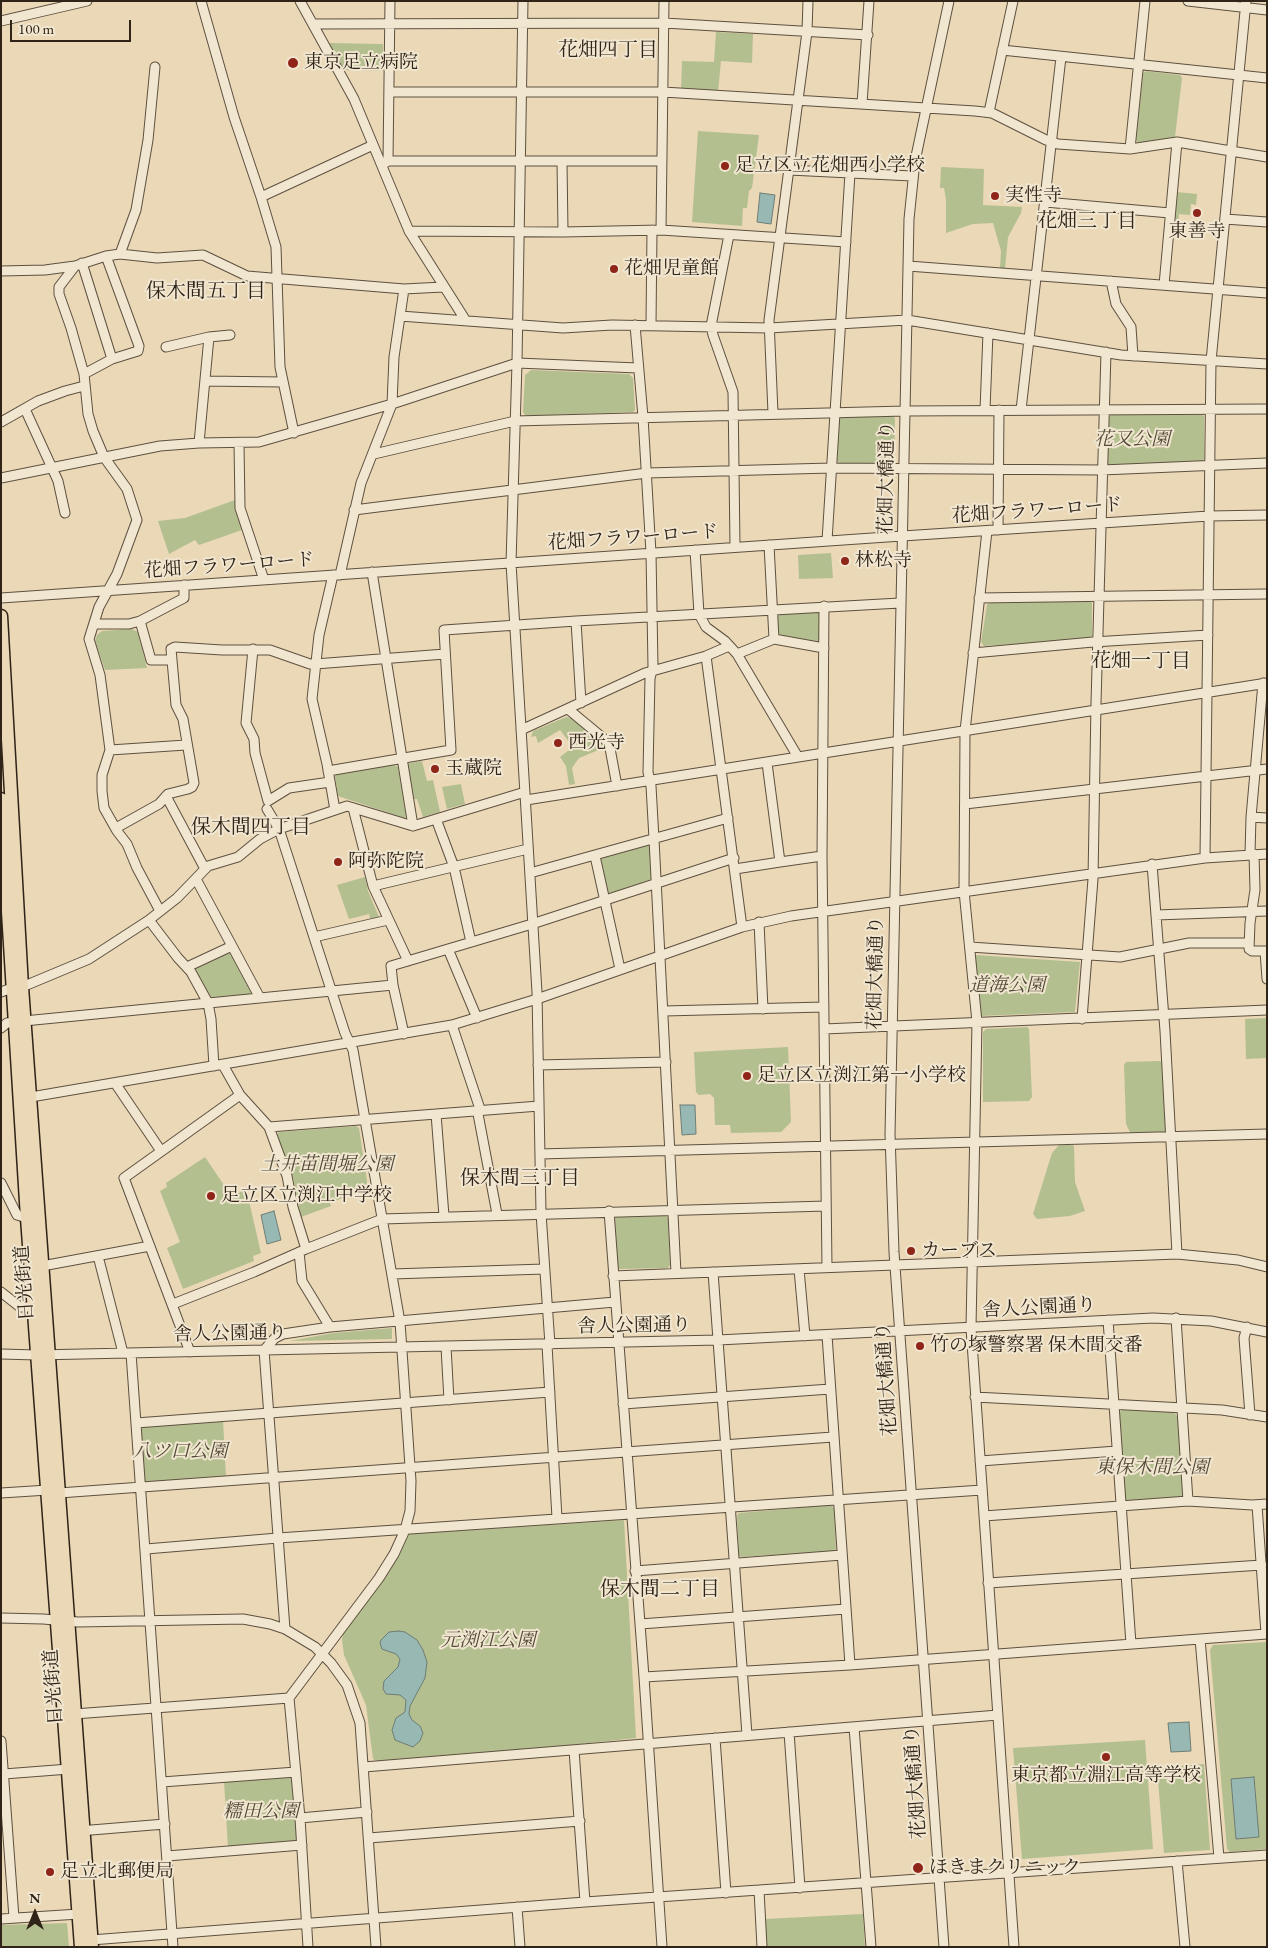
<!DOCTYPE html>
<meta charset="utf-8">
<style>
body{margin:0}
#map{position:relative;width:1268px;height:1948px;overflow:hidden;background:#ead8b7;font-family:"EB Garamond",serif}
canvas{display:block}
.frame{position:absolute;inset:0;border:2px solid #302318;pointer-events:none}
.north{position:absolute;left:10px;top:1888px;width:50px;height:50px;-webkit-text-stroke:4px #f1e6d0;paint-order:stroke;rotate:0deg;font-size:14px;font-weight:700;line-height:20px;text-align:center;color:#302318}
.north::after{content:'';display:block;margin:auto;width:18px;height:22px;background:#302318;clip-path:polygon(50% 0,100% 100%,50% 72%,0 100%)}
.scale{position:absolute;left:10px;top:20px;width:121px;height:22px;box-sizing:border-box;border:2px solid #302318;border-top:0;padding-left:6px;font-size:15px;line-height:18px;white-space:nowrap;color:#302318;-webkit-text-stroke:4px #f1e6d0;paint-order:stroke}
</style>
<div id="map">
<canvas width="1268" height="1948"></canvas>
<div class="frame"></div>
<div class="north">N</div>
<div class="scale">100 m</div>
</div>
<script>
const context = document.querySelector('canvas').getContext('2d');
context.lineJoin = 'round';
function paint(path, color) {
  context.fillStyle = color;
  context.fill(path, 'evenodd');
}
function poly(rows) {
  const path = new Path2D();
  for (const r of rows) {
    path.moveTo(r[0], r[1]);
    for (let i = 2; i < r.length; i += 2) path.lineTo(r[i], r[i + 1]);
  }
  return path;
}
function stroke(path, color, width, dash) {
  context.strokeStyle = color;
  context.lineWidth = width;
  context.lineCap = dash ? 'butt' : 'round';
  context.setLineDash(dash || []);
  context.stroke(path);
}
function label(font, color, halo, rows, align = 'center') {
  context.font = font + ' "EB Garamond","Noto Serif JP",serif';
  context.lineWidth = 4;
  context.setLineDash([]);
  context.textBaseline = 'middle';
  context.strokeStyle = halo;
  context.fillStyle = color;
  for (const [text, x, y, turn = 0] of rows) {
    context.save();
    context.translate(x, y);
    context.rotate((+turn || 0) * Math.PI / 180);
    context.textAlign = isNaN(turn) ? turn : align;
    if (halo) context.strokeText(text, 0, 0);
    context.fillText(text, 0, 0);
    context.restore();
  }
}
const green = poly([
 [716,32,753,34,752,63,721,61,718,92,681,90,682,61,714,62],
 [329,43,383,44,383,71,344,70],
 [1146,71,1180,75,1182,78,1175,137,1138,143,1136,140,1143,73],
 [698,131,759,135,752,188,749,191,747,208,743,208,742,226,692,222],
 [941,167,984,169,983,205,1022,207,1021,213,1008,237,1005,269,1000,269,1001,251,993,223,973,224,946,233,946,200,944,188,940,188],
 [1176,192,1197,194,1196,205,1191,204,1190,215,1179,214,1178,224,1173,223],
 [531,370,629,374,633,378,635,410,633,412,526,416,523,412,525,375],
 [893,415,895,419,894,461,891,464,840,464,837,461,839,419,842,416],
 [1111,415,1202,415,1204,416,1204,459,1202,461,1110,466,1107,464,1108,417],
 [235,500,242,530,199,545,195,540,169,554,158,521,185,518],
 [831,553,833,578,799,579,798,555],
 [1090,601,1092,603,1092,637,1090,639,984,646,981,642,987,605,990,602],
 [817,612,819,614,819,640,816,642,781,636,778,633,777,617,779,614],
 [132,629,138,632,147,668,105,670,95,641,97,635,102,631],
 [566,717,571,718,606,744,606,747,579,758,572,768,575,784,569,785,566,766,560,757,573,747,560,730,538,743,536,736,531,737,533,731],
 [422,761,427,781,433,780,440,812,423,817,417,799,414,799,407,765,410,763],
 [394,765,398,767,406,817,404,818,338,796,335,776,337,773],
 [461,784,465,804,447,809,442,787],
 [648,845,650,847,651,879,610,895,607,892,600,861,603,857],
 [365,877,368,891,379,917,370,919,369,914,349,919,337,885],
 [228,951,231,952,252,991,251,995,212,999,194,967],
 [975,955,1080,962,1075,1012,980,1016],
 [1267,1018,1267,1058,1246,1059,1245,1019],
 [1027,1027,1029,1029,1032,1097,1029,1101,983,1102,983,1032,986,1029],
 [788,1047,791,1122,781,1132,731,1133,730,1125,715,1125,714,1098,710,1094,699,1095,696,1092,694,1052],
 [1160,1061,1163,1063,1166,1131,1165,1134,1131,1134,1126,1124,1124,1065,1126,1062],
 [356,1126,359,1128,368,1188,330,1203,331,1206,301,1217,293,1177,276,1136,279,1132],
 [1059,1145,1073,1145,1074,1147,1075,1182,1085,1211,1070,1216,1037,1219,1033,1214,1052,1153],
 [205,1157,230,1194,236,1195,246,1188,261,1253,253,1256,254,1261,183,1289,167,1248,180,1242,160,1191,167,1187,166,1183],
 [666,1216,668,1218,670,1265,668,1268,619,1269,617,1267,615,1219,617,1217],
 [392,1328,392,1339,290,1341,333,1333],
 [1122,1410,1174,1412,1178,1418,1184,1494,1180,1498,1127,1502,1124,1499,1119,1413],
 [223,1420,226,1477,150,1483,145,1481,141,1430,144,1426],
 [831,1505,834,1508,836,1549,833,1551,742,1557,739,1556,737,1516,739,1513],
 [624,1520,636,1738,384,1765,373,1759,366,1705,344,1655,342,1640,343,1633,392,1567,409,1534],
 [1267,1642,1267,1849,1230,1852,1227,1849,1210,1650,1213,1645],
 [1145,1740,1153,1849,1022,1859,1013,1748],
 [1204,1764,1210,1850,1164,1853,1157,1768],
 [289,1776,292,1780,298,1837,295,1843,228,1848,224,1781],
 [863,1914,865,1947,766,1947,765,1919],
 [67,1923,69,1947,1,1947,1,1925]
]);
const water = poly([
 [760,193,775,195,771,224,757,222,760,193],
 [680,1105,695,1105,696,1134,682,1135,680,1105],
 [274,1211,281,1240,267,1244,261,1215,274,1211],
 [399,1631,405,1632,417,1640,423,1650,427,1662,425,1678,410,1706,409,1714,412,1720,420,1726,423,1733,420,1741,413,1747,395,1740,392,1730,396,1718,405,1712,406,1700,400,1695,386,1694,383,1689,384,1681,398,1667,400,1659,396,1654,382,1649,380,1643,381,1640,389,1632,399,1631],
 [1189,1722,1191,1751,1171,1752,1168,1723,1189,1722],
 [1254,1777,1259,1837,1236,1839,1231,1779,1254,1777]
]);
const minor = poly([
 [201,1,234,117,261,197,276,247,280,367,294,433],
 [300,1,354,99,409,231,466,321],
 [523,1,517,363,511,563,537,992,541,1213,550,1345],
 [1188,1,1267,10],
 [1,21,87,1],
 [313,24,664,23,868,35],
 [1002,50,1267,78],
 [389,92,663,92,975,111,992,113,1046,140,1058,144,1130,149,1177,142,1267,157],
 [862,104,869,1],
 [989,112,1013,1],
 [1130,149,1145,1],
 [388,161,390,1],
 [562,162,563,232],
 [382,165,388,161,662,161],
 [789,170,912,176],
 [261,197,373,145],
 [1045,202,1170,213],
 [1225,219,1267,222],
 [661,230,664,1],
 [409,231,563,232,661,230,846,242],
 [729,235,711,326,713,335,733,392,735,547],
 [120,254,136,210,148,140,155,67],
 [106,256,139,346,138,351,112,359],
 [82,263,112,359,84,374],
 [75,266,59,287,59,294,71,328,84,374,88,414,93,431,104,457,127,489,137,520,117,574,99,607,89,639,100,675,110,750,102,775,102,791,104,808,117,831,127,844,137,868,160,911],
 [908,266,1267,293],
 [1,271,45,270,75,266,106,256,120,254,157,258,203,255,247,276,404,289,443,287],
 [1111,281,1116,304,1131,327,1133,356],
 [1164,285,1177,142],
 [400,316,563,328,612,325,769,328,907,320,1121,355,1267,364],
 [635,325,643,417,651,553,653,667,650,678,648,772,651,786,654,839,676,1273],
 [651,325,652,230],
 [166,347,209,337,230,335],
 [205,381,283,382],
 [25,409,58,481,65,513],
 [985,410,988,333],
 [1021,410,1061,57],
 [773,413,769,320,807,32,808,1],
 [1,422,38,401,65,391,84,386],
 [199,443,209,337],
 [239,443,240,508,264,580],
 [374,454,515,421,905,411,1267,409],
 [1,478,160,446,199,443,259,442,392,404,517,363,638,368],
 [354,510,647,473,831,468,1102,470,1267,463],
 [998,530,999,410],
 [987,531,965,731,964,891,977,1022,971,1328,1014,1947],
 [827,541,850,173],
 [769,545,774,639],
 [695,550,699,614,706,627,725,641,737,654,798,757],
 [372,572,413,826],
 [333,575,319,635,312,699,327,764,335,810],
 [340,575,361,483,392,404,394,357,404,289],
 [1,598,887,537,1209,516,1267,515],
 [979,598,1267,594],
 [824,606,822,856,827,1267],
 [140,621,151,660,172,660],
 [576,621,581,703],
 [95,624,129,624,140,621,184,598,184,585],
 [253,649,246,723,254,739,255,753,268,801,289,788,330,782],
 [973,653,1093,642,1208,635],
 [737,654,774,639,824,648],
 [706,656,742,927],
 [568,709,609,743,617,786],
 [521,730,645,673,706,656,729,646],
 [110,750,186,745],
 [328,771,451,750,444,630,576,621,900,603],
 [166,796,205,869],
 [526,800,1267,683],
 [965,804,1267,769],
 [353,808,373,886,408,961],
 [267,809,279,829,345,1033,353,1050,400,1322,411,1481,410,1511,405,1530,394,1554,379,1578,289,1698,300,1818,308,1947],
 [1251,817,1267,818],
 [436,819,454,867,471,942],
 [116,828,159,804,168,794,188,789,192,787,194,783,183,719,176,705,171,649,175,647,222,650,270,650,310,664,315,664,445,654],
 [1250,854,1251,817,1263,683],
 [1254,854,1255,890,1250,923,1249,949,1252,951,1265,951,1267,979],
 [595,856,620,969],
 [1205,858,1211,361,1246,1],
 [780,862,822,856],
 [1152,864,1165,1031,1177,1254],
 [735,869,780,862,767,763],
 [530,873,728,818],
 [196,879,260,998],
 [373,886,528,849],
 [1156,915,1267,911],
 [149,920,178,958,191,972,208,1003,211,1019,214,1066],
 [759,922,763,1009],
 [314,937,388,920],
 [970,947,1120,957,1189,943,1249,943],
 [448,949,477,1018],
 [187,967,232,946],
 [22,987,89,959,149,920,177,898,208,866,238,857,260,839,279,829,347,806,413,826,525,792],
 [1,992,12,988],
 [664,1011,824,1007],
 [1082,1019,1093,879,1096,703,1106,352],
 [24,1021,393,985],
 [452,1025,479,1106,478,1114,497,1214],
 [1,1028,7,1023,14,1022],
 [824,1029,1267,1010],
 [404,1034,393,985,391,966,532,924,734,858],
 [223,1065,240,1095,269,1127,287,1176,293,1207,306,1249],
 [538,1065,666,1062],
 [115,1083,161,1151],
 [25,1098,452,1025,537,999,742,927,791,916,1205,858,1267,854],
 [436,1114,444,1216],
 [269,1127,539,1106],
 [540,1154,1267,1134],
 [1,1183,17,1215,27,1218],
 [609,1211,644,1677,662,1947],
 [299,1252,302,1281,330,1327],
 [98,1256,123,1353],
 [42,1266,150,1246],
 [799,1269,805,1336],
 [713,1272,747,1735],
 [392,1274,544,1269],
 [613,1276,1177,1254,1238,1260,1267,1267],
 [1,1292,20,1307,34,1307],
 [173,1304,254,1272,306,1249,382,1219,826,1206],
 [1176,1318,1188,1501],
 [1108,1320,1131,1644],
 [1247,1327,1244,1338,1250,1415],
 [827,1335,850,1665],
 [547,1345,557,1518],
 [446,1347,449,1400],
 [190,1352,124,1178,240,1095],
 [131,1353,173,1947],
 [1,1354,37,1355,718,1340,1153,1318,1211,1321,1267,1332],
 [975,1397,1222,1410,1267,1417],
 [623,1404,830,1389],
 [136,1423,550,1392],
 [980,1461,1117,1451],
 [1,1493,48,1490],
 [59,1493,833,1437],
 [1257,1505,1266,1634],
 [984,1516,1188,1501,1252,1505,1267,1504],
 [146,1549,278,1538,982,1490],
 [635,1571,842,1555],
 [988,1583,1262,1565],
 [1,1618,43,1619,78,1622,243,1619,270,1624,285,1629,315,1647,331,1663,347,1685,360,1723,376,1947],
 [640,1624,846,1609],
 [285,1629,264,1350,275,1338,283,1334,330,1327,615,1302],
 [1200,1639,1219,1858],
 [644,1677,850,1665,1267,1634],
 [74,1714,289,1698],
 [854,1727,871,1947],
 [789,1732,800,1888],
 [715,1738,726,1893],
 [1,1741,14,1918],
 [574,1750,585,1902],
 [364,1767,998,1715],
 [4,1774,69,1769],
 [162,1782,296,1772],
 [300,1818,367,1812],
 [79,1831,165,1824],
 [369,1838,580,1821],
 [167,1856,302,1845],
 [1177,1861,1185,1947],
 [759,1890,762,1947],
 [517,1907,520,1947],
 [1,1919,79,1914],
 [91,1940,585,1902,1267,1855],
 [944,1947,894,1252,890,1134,909,219,915,161,949,1]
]);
const highway = poly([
 [1,616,22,987,92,1947],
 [1,799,27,1218,81,1947]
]);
const markers = [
 [293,63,6,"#8f2418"],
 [725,166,5,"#8f2418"],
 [995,196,5,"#8f2418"],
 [1197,213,5,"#8f2418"],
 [614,269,5,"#8f2418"],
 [845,561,5,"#8f2418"],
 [558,743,5,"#8f2418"],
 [435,769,5,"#8f2418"],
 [338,862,5,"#8f2418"],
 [747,1076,5,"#8f2418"],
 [211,1196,5,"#8f2418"],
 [911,1251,5,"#8f2418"],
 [920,1346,5,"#8f2418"],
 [1106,1757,5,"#8f2418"],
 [918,1868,6,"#8f2418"],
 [50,1872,5,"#8f2418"]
];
const poiNames = [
 ["東京足立病院",304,63],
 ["足立区立花畑西小学校",735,166],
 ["実性寺",1005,196],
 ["東善寺",1197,232,"center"],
 ["花畑児童館",624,269],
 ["林松寺",855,561],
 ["西光寺",568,743],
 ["玉蔵院",445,769],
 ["阿弥陀院",348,862],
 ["足立区立渕江第一小学校",757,1076],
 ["足立区立渕江中学校",221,1196],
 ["カーブス",921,1251],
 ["竹の塚警察署 保木間交番",930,1346],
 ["東京都立淵江高等学校",1106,1776,"center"],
 ["ほきまクリニック",929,1868],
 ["足立北郵便局",60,1872]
];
const parkNames = [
 ["花又公園",1132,440],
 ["道海公園",1007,986],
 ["土井苗間堀公園",327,1165],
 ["八ツ口公園",180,1452],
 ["東保木間公園",1152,1468],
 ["元渕江公園",488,1641],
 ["糯田公園",261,1812]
];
const streetNames = [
 ["花畑大橋通り",887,478,-89],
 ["花畑フラワーロード",1037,511,-4],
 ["花畑フラワーロード",633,538,-4],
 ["花畑フラワーロード",229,566,-4],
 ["花畑大橋通り",876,973,-89],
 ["日光街道",25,1283,-94],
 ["舎人公園通り",1039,1308,-3],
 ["舎人公園通り",634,1326,-1],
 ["舎人公園通り",230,1334,-1],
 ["花畑大橋通り",887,1379,-94],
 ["日光街道",54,1687,-94],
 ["花畑大橋通り",916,1782,-94]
];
const neighbourhoodNames = [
 ["花畑四丁目",608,51],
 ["花畑三丁目",1087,222],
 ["保木間五丁目",206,292],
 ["花畑一丁目",1141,662],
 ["保木間四丁目",251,828],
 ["保木間三丁目",520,1179],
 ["保木間二丁目",660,1590]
];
paint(green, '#b4bf90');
paint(water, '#98b9b3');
stroke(water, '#6e7d75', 1);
stroke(minor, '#5e5040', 11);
stroke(highway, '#302318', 15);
stroke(minor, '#f1e6d0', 9);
stroke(highway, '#ead8b7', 12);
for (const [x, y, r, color] of markers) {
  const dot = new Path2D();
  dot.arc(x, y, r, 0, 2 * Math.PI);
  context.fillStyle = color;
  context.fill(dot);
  stroke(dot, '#f1e6d0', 2);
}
label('19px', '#302318', '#f1e6d0', poiNames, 'left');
label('italic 19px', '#514a36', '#f1e6d0', parkNames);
label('19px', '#302318', '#f1e6d0', streetNames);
label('20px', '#302318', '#f1e6d0', neighbourhoodNames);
</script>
